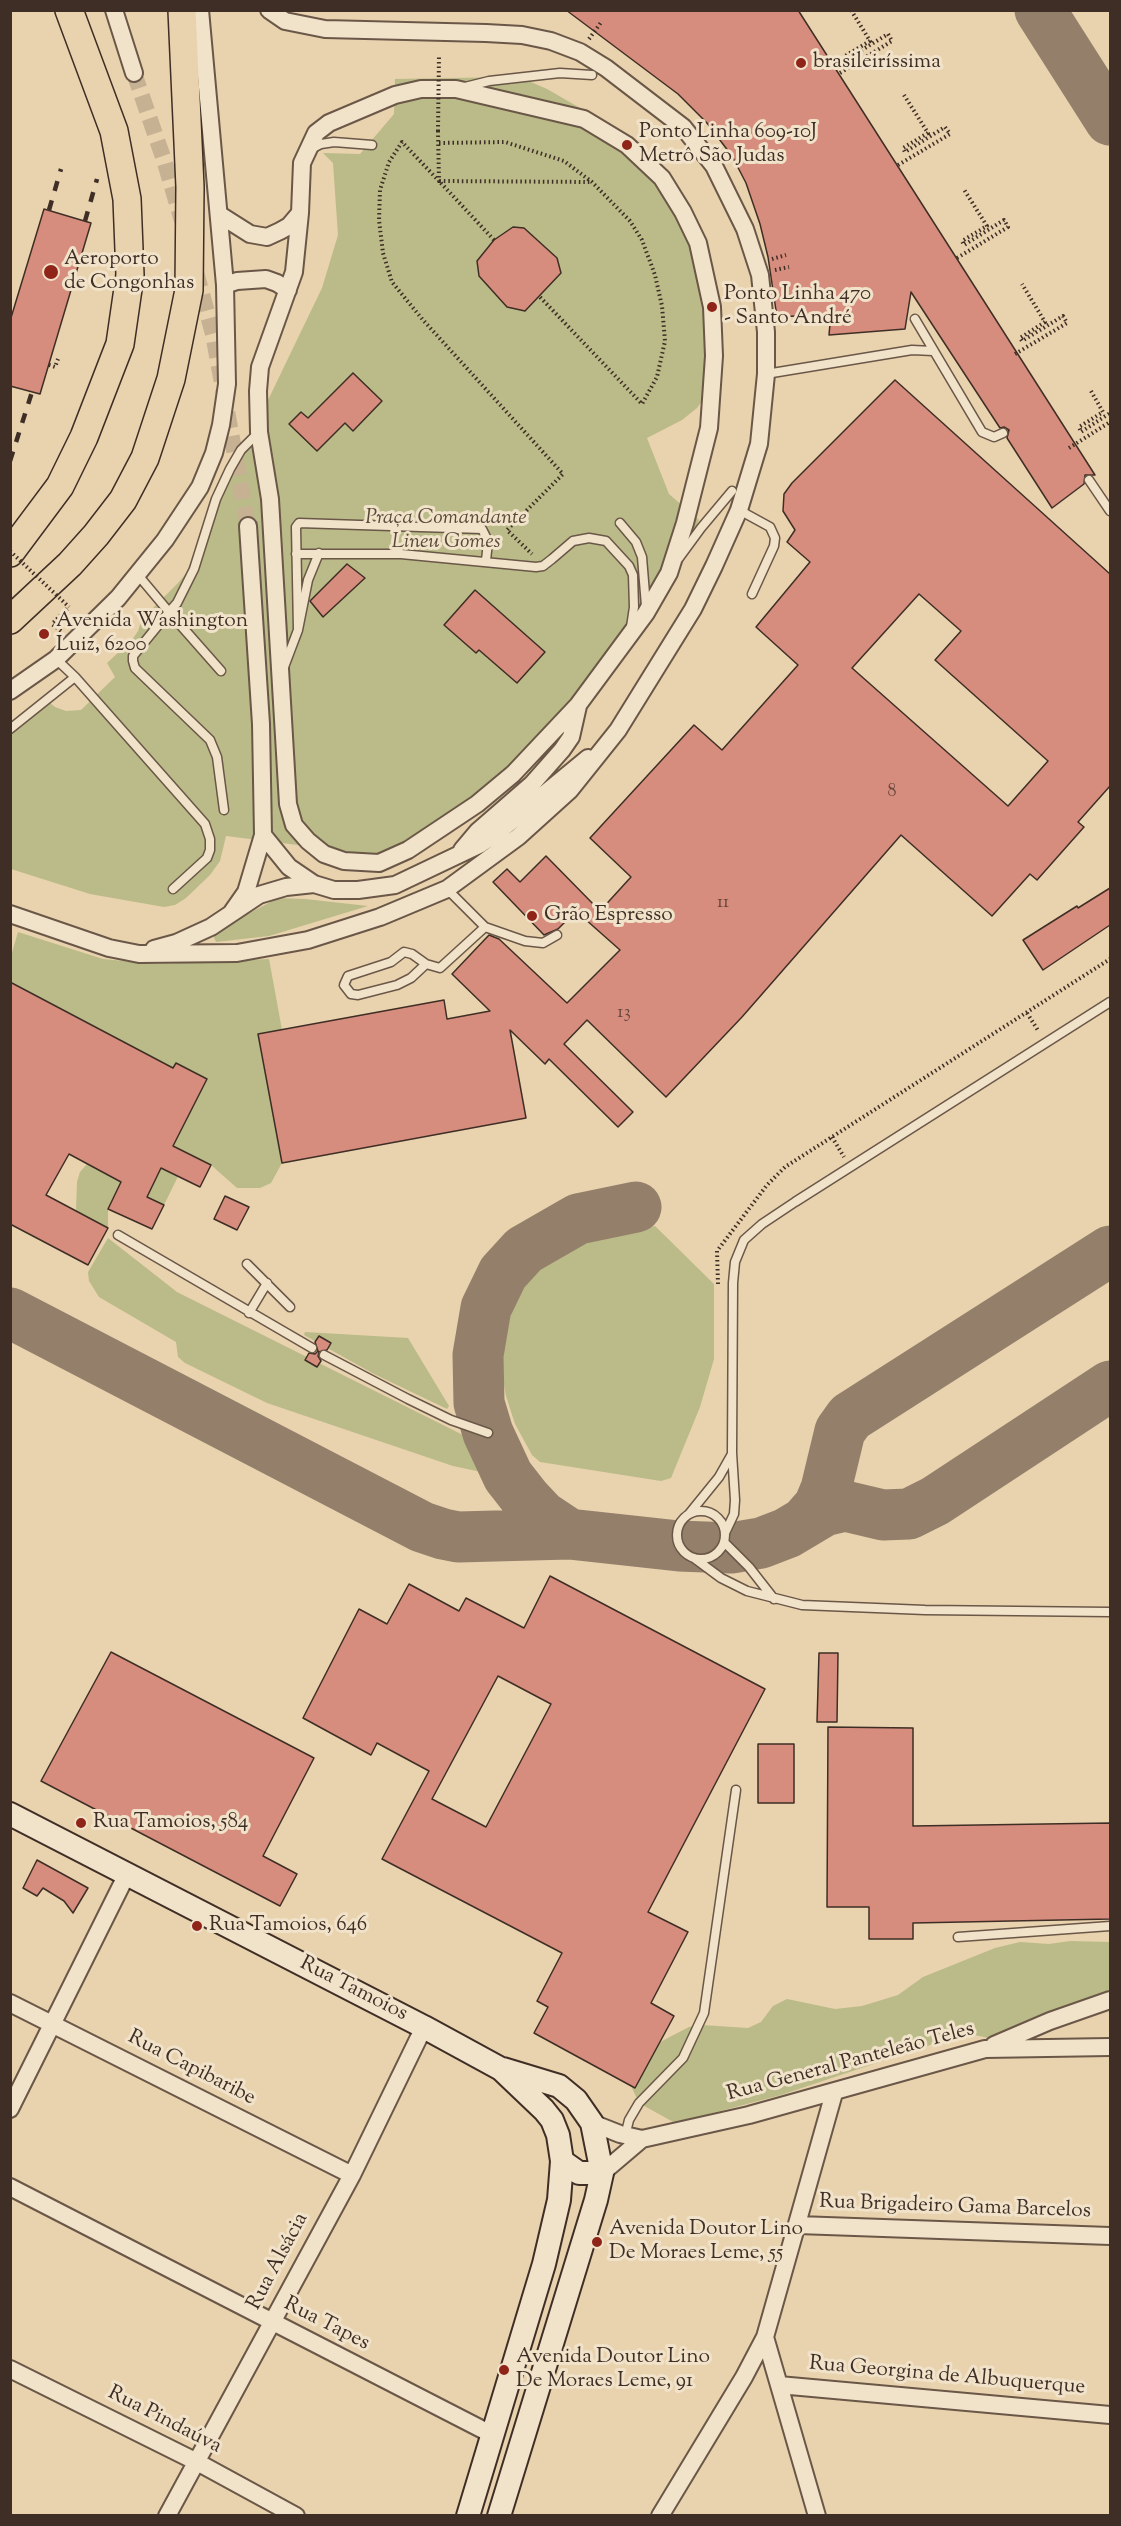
<!DOCTYPE html>
<meta charset="utf-8">
<style>
body{margin:0}
#map{position:relative;width:1121px;height:2526px;overflow:hidden;background:#e9d2ae;font-family:"Sorts Mill Goudy",serif}
canvas{display:block}
.frame{position:absolute;inset:0;border:12px solid #3f2e25;pointer-events:none}
</style>
<div id="map">
<canvas width="1121" height="2526"></canvas>
<div class="frame"></div>
</div>
<script>
const context = document.querySelector('canvas').getContext('2d');
context.lineJoin = 'round';
function paint(path, color) {
  context.fillStyle = color;
  context.fill(path, 'evenodd');
}
function poly(rows) {
  const path = new Path2D();
  for (const r of rows) {
    if (r.length === 3) {
      path.moveTo(r[0] + r[2], r[1]);
      path.arc(r[0], r[1], r[2], 0, 2 * Math.PI);
      continue;
    }
    path.moveTo(r[0], r[1]);
    for (let i = 2; i < r.length; i += 2) path.lineTo(r[i], r[i + 1]);
  }
  return path;
}
function stroke(path, color, width, dash) {
  context.strokeStyle = color;
  context.lineWidth = width;
  context.lineCap = dash ? 'butt' : 'round';
  context.setLineDash(dash || []);
  context.stroke(path);
}
function label(font, color, halo, rows, align = 'center') {
  context.font = font + ' "Sorts Mill Goudy",serif';
  context.lineWidth = 6;
  context.setLineDash([]);
  context.textBaseline = 'middle';
  context.strokeStyle = halo;
  context.fillStyle = color;
  for (const [text, x, y, turn = 0] of rows) {
    context.save();
    context.translate(x, y);
    context.rotate((+turn || 0) * Math.PI / 180);
    context.textAlign = isNaN(turn) ? turn : align;
    if (halo) context.strokeText(text, 0, 0);
    context.fillText(text, 0, 0);
    context.restore();
  }
}
const green = poly([
 [509,77,524,79,547,89,580,108,629,143,702,244,708,393,697,408,682,420,647,438,669,494,699,520,673,579,647,626,600,690,535,764,463,824,412,856,389,863,306,846,226,836,220,861,210,875,186,898,175,905,164,907,90,894,11,869,10,731,50,703,55,707,66,711,81,710,115,677,107,663,132,640,138,631,142,619,179,582,187,572,215,492,256,425,322,288,338,235,333,163,323,153,360,154,394,114,395,79],
 [278,898,305,899,368,906,269,936,216,942,212,933],
 [18,932,103,959,155,964,269,959,282,1030,282,1163,271,1183,260,1188,237,1188,211,1165,189,1154,164,1205,120,1184,108,1209,108,1228,76,1211,77,1182,80,1172,87,1164,97,1169,156,1059,11,982,11,956],
 [176,1063,207,1079,152,1186],
 [655,1226,714,1284,714,1359,700,1407,671,1478,661,1481,540,1462,532,1455,515,1424,506,1396,502,1373,502,1355,511,1313,524,1286,538,1269,571,1246,597,1237],
 [108,1238,177,1292,467,1437,475,1449,486,1473,453,1466,267,1403,185,1363,178,1357,176,1342,99,1297,89,1281,88,1272],
 [305,1332,408,1338,449,1406,447,1409,374,1374,304,1335],
 [1070,1941,1110,1942,1110,1992,988,2038,966,2033,781,2095,675,2123,639,2103,632,2088,636,2074,645,2057,662,2041,689,2027,702,2025,748,2028,761,2022,773,2006,787,1999,835,2009,862,2006,898,1995,923,1977,995,1948,1020,1942,1049,1944]
]);
const taxiway = poly([
 [1040,10,1110,120],
 [10,1313,422,1527,443,1534,458,1537,569,1534,679,1546,731,1548,761,1543,787,1533,824,1511,845,1506,883,1515,909,1514,935,1501,1110,1386],
 [805,1522,819,1506,826,1489,840,1431,850,1417,1110,1251],
 [569,1534,542,1516,526,1499,508,1476,488,1433,479,1403,478,1355,486,1308,503,1273,524,1250,578,1219,636,1207]
]);
const building = poly([
 [566,10,798,10,1095,475,1085,475,1084,484,1052,508,1007,438,1009,430,1004,427,1000,428,911,292,905,329,829,335,830,324,816,315,777,317,768,257,760,224,746,183,732,156,707,123,678,94,566,10],
 [44,209,91,223,40,394,10,386,10,321,44,209],
 [513,227,524,228,557,258,561,273,525,311,507,307,479,276,477,261,494,240,513,227],
 [353,373,382,401,353,431,345,423,317,451,289,424,301,412,308,418,353,373],
 [895,380,1110,574,1110,786,1078,822,1084,827,1037,880,1030,874,992,916,901,835,742,1017,666,1097,587,1020,564,1044,633,1112,618,1127,549,1059,545,1064,510,1030,526,1118,282,1163,258,1034,444,1000,447,1019,490,1011,452,974,489,935,499,939,567,1003,620,950,576,911,558,929,544,935,493,882,507,869,520,882,546,856,600,911,631,877,590,838,694,725,722,750,798,665,756,627,810,562,787,542,795,530,783,511,784,494,792,483,895,380],
 [919,594,961,631,935,660,1048,761,1008,806,852,668,919,594],
 [347,564,365,578,323,617,310,601,347,564],
 [475,590,545,652,517,683,479,650,476,653,444,625,475,590],
 [1110,888,1110,925,1043,970,1023,940,1077,906,1078,908,1110,888],
 [10,982,173,1068,176,1063,207,1079,173,1146,211,1165,200,1187,161,1168,147,1197,164,1205,152,1229,108,1209,121,1182,69,1154,46,1195,108,1228,88,1265,10,1224,10,982],
 [225,1196,249,1207,237,1230,214,1219,225,1196],
 [319,1336,331,1343,327,1350,319,1352,318,1356,321,1361,317,1367,305,1360,309,1353,315,1354,318,1351,315,1342,319,1336],
 [550,1576,765,1689,648,1912,688,1932,651,2003,674,2016,635,2088,534,2033,548,2007,537,2001,562,1953,382,1859,429,1771,377,1743,371,1755,303,1718,359,1609,387,1624,409,1584,459,1611,466,1598,524,1628,550,1576],
 [498,1676,551,1704,486,1827,432,1799,498,1676],
 [111,1652,314,1758,263,1856,297,1874,280,1906,41,1781,111,1652],
 [819,1653,838,1653,837,1722,817,1722,819,1653],
 [828,1727,913,1728,913,1826,1110,1823,1110,1919,913,1923,913,1939,869,1939,869,1907,827,1907,828,1727],
 [758,1744,794,1744,794,1803,758,1803,758,1744],
 [37,1860,88,1888,73,1913,64,1901,43,1888,37,1896,23,1888,37,1860]
]);
const minorTunnel = poly([
 [134,73,165,163,182,221],
 [196,272,213,334,248,526]
]);
const path = poly([
 [589,39,602,21],
 [840,73,892,41,888,34,847,59,845,56,870,41,851,10],
 [438,131,439,181,402,142,389,162,380,190,379,220,383,253,392,282,423,320,563,474,507,530,532,554],
 [439,143,505,142,564,161,592,182,630,221,642,240,655,275,662,306,665,341,657,377,642,404,540,297],
 [898,165,950,134,945,127,905,152,903,148,928,133,904,95],
 [494,240,439,181,591,182],
 [957,258,1008,227,1004,220,964,245,962,241,987,226,963,188],
 [772,259,786,255],
 [775,270,789,267],
 [1015,354,1067,323,1063,316,1022,341,1020,338,1045,322,1022,284],
 [49,365,55,367,58,359],
 [1091,391,1103,412,1079,427,1081,432,1110,413],
 [1069,448,1110,422],
 [61,631,52,624,69,607],
 [1027,1013,1039,1032],
 [832,1137,844,1157],
 [718,1284,717,1251,767,1185,785,1167,1110,959]
]);
const service = poly([
 [465,87,489,81,560,73,592,75],
 [311,149,321,144,334,142,372,145],
 [915,319,982,432,994,437,1003,433],
 [766,374,912,350,933,351],
 [1089,480,1110,511],
 [739,510,770,527,775,538,774,546,752,594],
 [620,523,636,542,642,557,646,606],
 [296,554,401,554,536,567,543,566,552,559,573,541,589,538,606,541,629,566,633,575,634,607,631,627],
 [679,558,701,528,732,491],
 [138,575,169,612,133,656,133,661,135,668,210,740,217,757,224,810],
 [298,630,296,527,299,523,482,529,488,541,486,561],
 [56,659,75,677,205,824,210,839,210,850,207,858,173,889],
 [284,667,298,630,308,580,319,553],
 [221,671,169,612,177,603,194,569,216,499,230,469,241,450,259,432],
 [10,729,75,677],
 [447,889,485,927,525,941,543,943,557,935],
 [426,964,412,954,404,952,391,962,348,976,344,985,351,994,358,995,397,985,411,978,426,964,440,968,485,927],
 [118,1235,312,1348],
 [247,1264,290,1307],
 [249,1313,267,1283],
 [324,1355,408,1399,451,1420,488,1433],
 [701,1535,24],
 [689,1514,719,1477,732,1454],
 [725,1533,734,1514,735,1500,732,1453,733,1283,735,1262,744,1240,762,1224,795,1202,1110,1002],
 [724,1542,749,1567,774,1599],
 [694,1558,721,1578,747,1591,802,1605,925,1610,1110,1612],
 [958,1937,1110,1926],
 [625,2136,629,2120,639,2103,683,2058,704,2013,736,1790]
]);
const minor = poly([
 [114,10,134,73],
 [200,10,225,285],
 [220,215,250,234,267,237,280,231,289,226,300,213,302,163,316,133,329,123,395,95,421,89,456,89,584,119,627,145,662,178,683,212,698,243,712,307,714,356,709,428,685,523,669,573,646,613,578,705,513,774,477,804,408,850,379,863,344,861,324,854,308,841,294,825,288,804,270,499,259,432,258,391,260,367,294,272,300,213],
 [10,691,56,659,118,598,165,540,200,487,214,453,221,425,227,384,225,285,237,281,266,279,277,283,288,290],
 [263,835,289,867,314,884,334,890,358,890,395,885,479,845,497,833,588,758],
 [462,850,478,831,532,784,562,750,571,737,578,706],
 [232,912,246,892,263,835,261,724,248,526],
 [10,914,109,948,139,954,237,953,308,940,380,917,447,889,518,837,570,790,618,730,693,609,714,566,739,510,759,444,766,374,766,332,760,275,745,229,714,166,683,127,606,68,580,52,551,41,522,35,486,33,325,29,285,21,269,10],
 [154,949,176,943,211,927,259,895,286,887,314,884],
 [10,2003,352,2175],
 [994,2045,1050,2021,1110,2000],
 [10,2109,127,1874],
 [592,2123,620,2134,642,2139],
 [602,2173,642,2139,749,2115,985,2049,1110,2047],
 [10,2187,493,2435],
 [798,2225,1110,2236],
 [765,2337,817,2516],
 [10,2369,197,2462,296,2516],
 [779,2385,1110,2415],
 [167,2516,352,2175,424,2027],
 [660,2516,744,2377,765,2337,834,2093]
]);
const secondary = poly([
 [10,1814,424,2027,501,2069,544,2110,552,2120,558,2135,562,2161,559,2200,544,2264,468,2516],
 [562,2161,579,2173,602,2173],
 [499,2516,596,2200,602,2173,592,2123,576,2100,559,2086,503,2069]
]);
const trunk = poly([
 [10,553,60,486,84,437,120,344,130,275,127,199,114,131,69,10],
 [10,620,70,564,96,535,123,500,145,458,171,379,189,290,190,187,182,10]
]);
const rail = poly([
 [49,210,61,169],
 [85,221,97,179],
 [10,461,32,392]
]);
const pathBridge = poly([
 [438,131,439,55],
 [10,551,69,607]
]);
const markers = [
 [801,63,6,"#8f2418"],
 [627,145,6,"#8f2418"],
 [51,272,8,"#8f2418"],
 [712,307,6,"#8f2418"],
 [44,634,6,"#8f2418"],
 [532,916,6,"#8f2418"],
 [81,1823,6,"#8f2418"],
 [197,1926,6,"#8f2418"],
 [597,2242,6,"#8f2418"],
 [504,2370,6,"#8f2418"]
];
const numberNames = [
 ["8",892,793],
 ["11",723,904],
 ["13",624,1014]
];
const poiNames = [
 ["brasileiríssima",813,63],
 ["Ponto Linha 609-10J",639,133],
 ["Metrô São Judas",639,157],
 ["Aeroporto",64,260],
 ["de Congonhas",64,284],
 ["Ponto Linha 470",724,295],
 ["- Santo André",724,319],
 ["Avenida Washington",56,622],
 ["Luiz, 6200",56,646],
 ["Grão Espresso",544,916],
 ["Rua Tamoios, 584",93,1823],
 ["Rua Tamoios, 646",209,1926],
 ["Avenida Doutor Lino",609,2230],
 ["De Moraes Leme, 55",609,2254],
 ["Avenida Doutor Lino",516,2358],
 ["De Moraes Leme, 91",516,2382]
];
const parkNames = [
 ["Praça Comandante",446,519],
 ["Lineu Gomes",446,543]
];
const streetNames = [
 ["Rua Tamoios",353,1990,27],
 ["Rua General Panteleão Teles",851,2063,-15],
 ["Rua Capibaribe",191,2069,27],
 ["Rua Brigadeiro Gama Barcelos",955,2208,2],
 ["Rua Alsácia",279,2262,-62],
 ["Rua Tapes",326,2325,27],
 ["Rua Georgina de Albuquerque",947,2377,5],
 ["Rua Pindaúva",164,2421,27]
];
paint(green, '#babb88');
stroke(taxiway, '#94806a', 51);
paint(building, '#d68d7d');
stroke(building, '#3f2e25', 1.5);
stroke(minorTunnel, '#c7b193', 16, [16, 8]);
stroke(service, '#6a5747', 11);
stroke(minor, '#6a5747', 20);
stroke(secondary, '#3f2e25', 26);
stroke(trunk, '#3f2e25', 30);
stroke(path, '#3f2e25', 4, [1.5, 3]);
stroke(service, '#f1e2ca', 8);
stroke(minor, '#f1e2ca', 16);
stroke(secondary, '#f1e2ca', 22);
stroke(trunk, '#e9d2ae', 27);
stroke(rail, '#3f2e25', 4.5, [10, 10]);
stroke(pathBridge, '#3f2e25', 4, [1.5, 3]);
for (const [x, y, r, color] of markers) {
  const dot = new Path2D();
  dot.arc(x, y, r, 0, 2 * Math.PI);
  context.fillStyle = color;
  context.fill(dot);
  stroke(dot, '#f1e2ca', 2);
}
label('18px', '#65463b', null, numberNames);
label('21px', '#3f2e25', '#f1e2ca', poiNames, 'left');
label('italic 21px', '#584a39', '#f1e2ca', parkNames);
label('21px', '#3f2e25', '#f1e2ca', streetNames);
</script>
